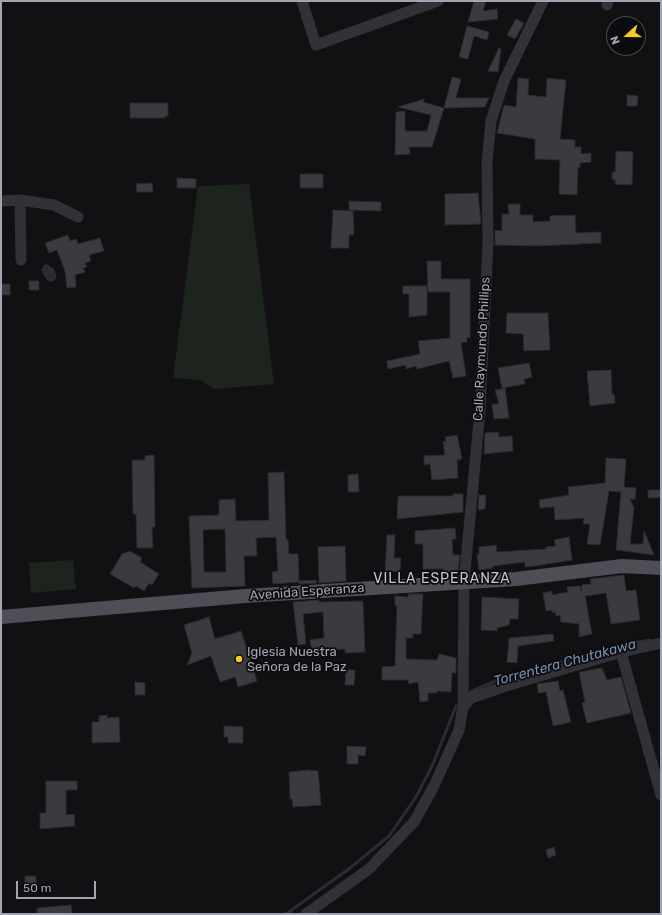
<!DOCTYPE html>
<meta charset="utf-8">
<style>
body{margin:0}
#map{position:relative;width:662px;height:915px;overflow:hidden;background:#111012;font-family:Rubik,sans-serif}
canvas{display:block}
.frame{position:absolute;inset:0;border:2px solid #a2a4b3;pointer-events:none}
.north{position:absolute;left:606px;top:16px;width:40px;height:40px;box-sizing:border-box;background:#0c0b0d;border:1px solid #48484f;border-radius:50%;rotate:249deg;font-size:11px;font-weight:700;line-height:16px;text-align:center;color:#a2a4b3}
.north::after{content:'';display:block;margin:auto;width:14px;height:18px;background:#f1cb2a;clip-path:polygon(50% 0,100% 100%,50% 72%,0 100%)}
.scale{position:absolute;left:16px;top:881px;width:80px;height:18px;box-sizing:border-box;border:2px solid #a2a4b3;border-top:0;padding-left:5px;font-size:12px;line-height:14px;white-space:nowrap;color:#a2a4b3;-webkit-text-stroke:3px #0c0b0d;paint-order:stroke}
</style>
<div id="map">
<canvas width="662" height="915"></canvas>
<div class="frame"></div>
<div class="north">N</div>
<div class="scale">50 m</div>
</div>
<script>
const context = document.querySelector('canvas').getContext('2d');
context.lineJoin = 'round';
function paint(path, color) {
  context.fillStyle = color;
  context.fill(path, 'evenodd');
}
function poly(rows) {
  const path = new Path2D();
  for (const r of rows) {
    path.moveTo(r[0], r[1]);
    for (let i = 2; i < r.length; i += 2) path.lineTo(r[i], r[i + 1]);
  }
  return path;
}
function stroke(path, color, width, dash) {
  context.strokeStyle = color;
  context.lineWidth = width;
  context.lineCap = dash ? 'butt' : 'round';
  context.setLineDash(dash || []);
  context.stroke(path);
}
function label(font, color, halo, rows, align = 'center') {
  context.font = font + ' Rubik,sans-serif';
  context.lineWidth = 3.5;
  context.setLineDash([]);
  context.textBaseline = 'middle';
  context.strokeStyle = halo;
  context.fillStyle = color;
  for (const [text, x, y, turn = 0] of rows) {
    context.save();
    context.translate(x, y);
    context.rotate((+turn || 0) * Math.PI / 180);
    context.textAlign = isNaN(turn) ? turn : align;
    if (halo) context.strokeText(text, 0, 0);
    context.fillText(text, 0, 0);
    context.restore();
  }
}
const green = poly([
 [249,184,274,384,214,389,200,380,173,378,198,186],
 [73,560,76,589,31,593,29,563]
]);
const water = poly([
 [47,264,54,269,56,275,56,279,52,282,47,280,41,270,44,265]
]);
const stream = poly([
 [470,692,507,676,627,644,650,640],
 [286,914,350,868,389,836,416,797,433,764,456,706]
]);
const building = poly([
 [474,1,486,1,483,11,497,9,498,19,468,22,474,1],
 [516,19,524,23,515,39,507,35,516,19],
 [467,26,489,32,487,40,474,36,468,59,459,57,467,26],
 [499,48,501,49,498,72,488,71,499,48],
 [452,77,461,79,456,98,489,98,485,107,444,108,452,77],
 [518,78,529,79,528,95,546,97,547,78,566,80,560,139,575,140,575,147,581,147,581,154,591,153,591,162,580,163,580,168,578,167,577,195,559,194,560,160,535,159,535,139,497,133,504,105,516,107,518,78],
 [627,95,638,96,637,106,627,106,627,95],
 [424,99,423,102,444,108,432,147,409,147,410,154,395,155,396,112,405,111,405,131,427,131,431,115,398,107,424,99],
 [130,103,168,103,168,116,165,116,165,118,130,118,130,103],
 [616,151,633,152,632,185,615,184,615,180,612,179,612,172,615,172,616,151],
 [300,174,323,174,323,188,300,188,300,174],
 [177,178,196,179,196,188,177,188,177,178],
 [152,183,153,192,137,192,136,184,152,183],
 [478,193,481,224,445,225,445,194,478,193],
 [349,201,381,202,381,211,349,210,349,201],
 [508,204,520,204,520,215,533,215,533,222,550,221,550,216,575,215,576,233,601,232,601,243,537,246,495,245,495,230,502,231,502,214,509,214,508,204],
 [333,210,353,211,354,235,349,235,349,248,331,248,333,210],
 [68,235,70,241,76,239,78,244,100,238,104,251,89,255,91,261,85,263,87,267,83,268,85,272,75,275,76,287,67,288,65,271,57,250,49,253,45,243,68,235],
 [427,261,441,261,441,279,470,279,470,338,467,337,467,342,461,343,466,376,453,378,449,361,417,369,416,366,406,369,406,365,388,369,387,361,420,354,418,341,450,338,450,292,428,292,427,261],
 [29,281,39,281,39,290,29,290,29,281],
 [1,284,10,284,10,295,1,295,1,284],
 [403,286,427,286,427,315,409,317,409,294,403,294,403,286],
 [507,313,548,313,550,350,524,351,523,334,506,333,507,313],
 [529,363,532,377,524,379,525,384,502,388,498,368,529,363],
 [611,370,612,394,614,394,615,403,590,406,587,371,611,370],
 [505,388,509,418,494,419,492,404,499,404,495,390,505,388],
 [498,432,499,437,512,436,513,451,484,454,485,433,498,432],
 [457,435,462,459,457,460,458,478,432,480,430,464,424,465,424,456,445,455,443,442,446,441,445,437,457,435],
 [154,455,155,527,152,527,153,548,137,548,136,514,133,514,132,460,145,460,145,456,154,455],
 [606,458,626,459,624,487,636,488,635,499,630,499,634,508,630,544,643,544,644,531,654,555,616,550,621,492,609,491,600,545,587,544,590,524,583,524,584,518,555,520,554,507,540,508,539,500,569,495,568,487,605,483,606,458],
 [284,472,286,540,288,539,289,554,298,554,299,581,316,580,317,583,299,584,299,582,273,584,272,572,278,571,276,537,256,538,257,556,244,556,245,586,192,588,189,516,219,515,219,500,235,499,236,521,269,520,268,473,284,472],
 [225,529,226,572,204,572,203,530,225,529],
 [358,474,359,492,348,492,348,475,358,474],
 [648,490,661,490,661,497,648,498,648,490],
 [453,494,463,494,463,512,397,519,398,496,453,496,453,494],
 [479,495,486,495,485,509,478,510,479,495],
 [455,528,456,539,452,539,453,555,460,555,458,571,443,573,443,569,423,569,423,544,415,544,415,531,455,528],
 [387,535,395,535,394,558,401,558,400,572,385,571,387,535],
 [569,537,572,560,535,566,525,567,525,562,493,566,493,568,479,570,477,554,479,554,479,547,496,545,497,552,546,549,546,547,556,546,554,540,569,537],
 [345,546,346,581,319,583,318,547,345,546],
 [130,551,142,558,140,562,159,574,152,585,149,583,144,591,136,586,134,588,110,574,122,554,130,551],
 [624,575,626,591,636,590,640,620,611,624,606,593,585,596,592,634,579,637,579,624,561,622,560,615,556,616,555,612,552,613,552,610,546,611,543,593,552,591,552,595,568,592,567,587,580,586,581,591,582,585,591,584,590,579,624,575],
 [408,594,423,594,421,634,413,634,413,638,406,638,406,659,437,660,439,654,456,658,456,673,452,673,451,692,437,691,437,693,428,693,428,701,420,702,418,682,409,684,408,680,382,680,382,667,395,666,397,606,395,606,395,596,408,597,408,594],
 [482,597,519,599,518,619,510,619,509,625,497,628,497,631,481,630,482,597],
 [319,600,319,602,363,601,365,652,345,653,345,649,332,650,332,648,312,651,310,640,324,638,323,612,303,614,306,644,298,645,293,602,319,600],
 [209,617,215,639,241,631,257,681,238,687,235,677,220,682,211,656,187,665,192,653,184,625,209,617],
 [553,634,554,641,518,646,517,663,507,662,509,638,553,634],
 [602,668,607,680,621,677,631,713,587,723,582,703,585,702,579,672,602,668],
 [346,670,355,670,354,685,345,685,346,670],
 [558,681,560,691,563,690,571,722,553,726,546,692,538,693,537,684,558,681],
 [135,682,145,683,145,695,135,695,135,682],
 [107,715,107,718,119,717,120,742,92,743,92,722,99,722,99,716,107,715],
 [224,726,243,727,243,743,228,743,228,737,224,737,224,726],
 [347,746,366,747,365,756,358,755,358,764,347,764,347,746],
 [308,770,318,771,321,805,293,807,292,799,290,799,289,772,308,770],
 [46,781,77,781,77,790,66,790,66,815,74,814,75,826,40,829,40,813,46,813,46,781],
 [554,847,556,855,548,858,546,850,554,847],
 [25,876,36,876,36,887,25,887,25,876],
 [71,905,72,914,37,914,37,908,71,905]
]);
const minor = poly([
 [302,1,316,45,438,1],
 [607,5,608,1],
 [20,200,21,260],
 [1,201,20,200,54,205,78,217],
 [621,652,661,795],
 [463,707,471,698,503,687,621,652,661,643],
 [306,914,369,869,414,822,434,786,459,730,463,707,464,582,480,410,488,242,487,162,491,121,504,81,543,1]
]);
const major = poly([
 [1,617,245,596,516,579,622,566,661,568]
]);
const markers = [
 [239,659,4,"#f1cb2a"]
];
const streetNames = [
 ["Calle Raymundo Phillips",482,349,-87],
 ["Avenida Esperanza",307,592,-4]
];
const poiNames = [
 ["Iglesia Nuestra",247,652],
 ["Señora de la Paz",247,667]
];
const neighbourhoodNames = [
 ["VILLA ESPERANZA",442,579]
];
const waterNames = [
 ["Torrentera Chutakawa",565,663,-15]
];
paint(green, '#1d241e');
paint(water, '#272d35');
stroke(stream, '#272d35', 3);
paint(building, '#3b3a3f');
stroke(building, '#2b2a2e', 1);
stroke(minor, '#313137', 11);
stroke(major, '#4d4e56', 14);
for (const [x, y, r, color] of markers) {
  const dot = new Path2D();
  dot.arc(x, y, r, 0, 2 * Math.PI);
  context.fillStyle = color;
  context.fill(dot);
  stroke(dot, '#0c0b0d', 1.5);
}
label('13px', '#a2a4b3', '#0c0b0d', streetNames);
label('13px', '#a2a4b3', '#0c0b0d', poiNames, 'left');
context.letterSpacing = '1px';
label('14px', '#c2c4cf', '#0c0b0d', neighbourhoodNames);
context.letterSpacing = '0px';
label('italic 14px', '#788dae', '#0c0b0d', waterNames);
</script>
